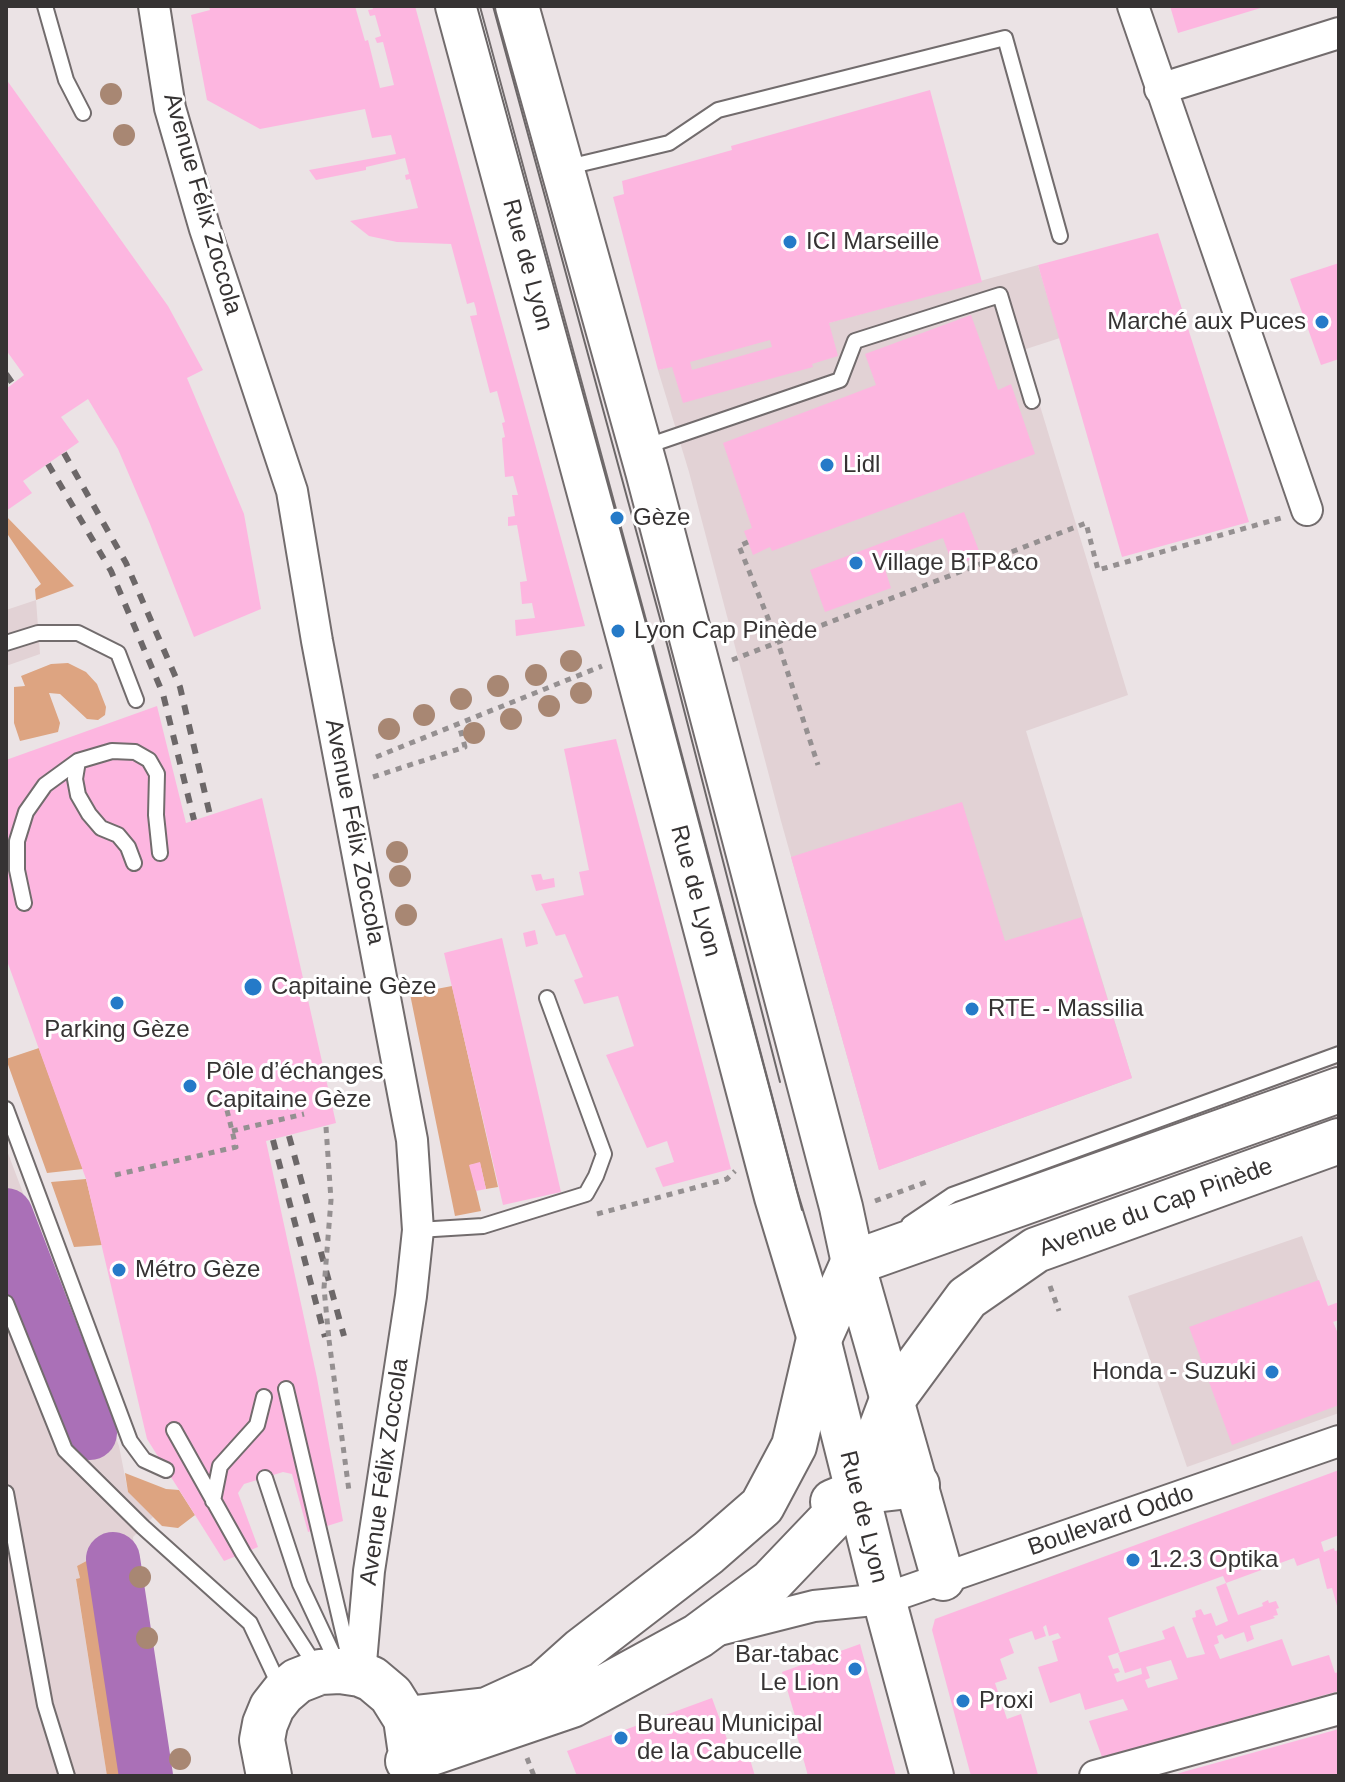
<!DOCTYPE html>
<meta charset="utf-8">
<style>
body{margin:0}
#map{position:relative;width:1345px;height:1782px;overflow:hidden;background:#ebe3e5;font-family:Arial,sans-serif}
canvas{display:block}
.frame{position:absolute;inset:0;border:8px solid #363333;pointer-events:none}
</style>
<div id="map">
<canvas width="1345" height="1782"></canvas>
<div class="frame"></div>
</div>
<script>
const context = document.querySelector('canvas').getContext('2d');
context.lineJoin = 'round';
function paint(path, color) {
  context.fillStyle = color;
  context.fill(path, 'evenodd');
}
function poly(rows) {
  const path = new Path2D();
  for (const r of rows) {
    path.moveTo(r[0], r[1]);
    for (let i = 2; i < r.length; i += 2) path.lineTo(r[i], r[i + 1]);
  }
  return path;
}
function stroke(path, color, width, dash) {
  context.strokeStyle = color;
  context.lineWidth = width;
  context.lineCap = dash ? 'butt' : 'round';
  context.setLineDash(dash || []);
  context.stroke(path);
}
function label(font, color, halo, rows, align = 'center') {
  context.font = font + ' Arial,sans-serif';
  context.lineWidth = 6;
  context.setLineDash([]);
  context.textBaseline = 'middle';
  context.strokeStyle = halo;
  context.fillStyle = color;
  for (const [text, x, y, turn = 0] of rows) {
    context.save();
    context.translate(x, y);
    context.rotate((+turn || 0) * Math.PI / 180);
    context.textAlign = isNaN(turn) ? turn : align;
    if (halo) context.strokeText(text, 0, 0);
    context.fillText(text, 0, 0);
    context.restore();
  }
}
const built = poly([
 [1038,265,1060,338,1023,350,1128,695,1026,731,1132,1078,879,1170,781,821,689,472,658,370],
 [36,600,40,654,6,666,6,610],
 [6,1148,119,1446,128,1492,153,1517,133,1537,134,1554,94,1557,77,1566,80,1578,76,1580,107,1776,6,1776],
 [1302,1236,1339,1338,1339,1413,1187,1467,1128,1296]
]);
const green = poly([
 [6,516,74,586,36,600,35,589,41,584,6,532],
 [68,663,86,672,97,684,106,707,105,715,98,720,87,719,60,694,49,693,60,723,58,732,20,741,14,723,14,687,25,686,21,676,51,664],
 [452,986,498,1187,486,1189,480,1163,470,1165,481,1211,455,1216,410,994],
 [39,1048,83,1169,47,1173,6,1059],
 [86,1179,102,1245,74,1247,51,1182],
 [125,1473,166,1489,179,1490,195,1515,178,1528,162,1526,128,1492],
 [94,1557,122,1776,107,1776,76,1579,80,1578,77,1566]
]);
const river = poly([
 [6,1215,90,1433],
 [113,1559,146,1776]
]);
const building = poly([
 [209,6,355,6,365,41,368,40,380,88,394,85,383,42,377,43,375,38,381,36,375,15,370,16,368,10,373,9,372,6,415,6,585,626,516,636,515,620,535,618,532,603,522,604,520,582,527,581,517,525,508,526,508,517,515,516,512,495,518,495,513,476,505,477,502,438,505,437,502,423,505,422,497,391,490,393,470,316,477,315,476,309,474,302,467,304,451,244,397,242,369,236,350,221,418,208,410,179,406,180,405,175,409,174,405,158,366,167,366,170,316,180,309,170,396,154,391,135,372,138,365,109,260,129,207,100,191,15,210,10],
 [1170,6,1264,6,1264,7,1178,33],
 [6,79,168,306,203,370,187,378,244,514,261,609,194,637,150,524,118,449,88,399,61,417,79,442,23,481,32,493,6,511,6,389,24,375,6,350],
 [930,90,982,282,829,323,838,356,812,364,813,367,683,403,672,367,658,370,613,197,624,194,622,181,732,150,731,146],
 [770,340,772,347,692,370,690,362],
 [1158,233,1249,522,1122,557,1038,265],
 [1339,263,1339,359,1321,365,1290,279],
 [971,315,998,390,1011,384,1035,454,772,551,770,547,753,555,744,531,752,528,723,443,876,385,865,354],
 [964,512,981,556,953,566,943,538,882,560,891,588,825,612,810,570],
 [157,706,186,823,262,798,336,1123,266,1141,317,1378,343,1521,308,1532,292,1474,283,1472,244,1484,238,1493,258,1547,224,1561,147,1439,86,1179,6,958,6,760],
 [616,739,731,1169,663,1187,655,1168,674,1162,667,1141,647,1148,606,1055,634,1046,618,996,584,1004,574,980,583,977,565,934,556,936,541,904,584,895,579,872,589,870,564,749],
 [962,802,1005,941,1082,917,1132,1078,879,1170,791,857],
 [541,874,543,880,554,878,555,887,536,891,531,875],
 [535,930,538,944,526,947,523,933],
 [502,938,561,1192,503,1205,444,953],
 [480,1162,486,1189,476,1191,469,1165],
 [1319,1280,1328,1306,1339,1302,1339,1320,1333,1322,1339,1336,1339,1405,1232,1445,1189,1327],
 [1339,1470,1339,1535,1321,1542,1324,1552,1334,1548,1335,1551,1339,1550,1339,1613,1332,1588,1327,1589,1319,1558,1297,1566,1294,1558,1226,1583,1223,1576,1108,1618,1120,1652,1108,1656,1113,1669,1118,1668,1120,1672,1114,1674,1117,1682,1142,1674,1141,1668,1125,1673,1118,1653,1165,1639,1162,1631,1174,1626,1187,1658,1205,1654,1192,1618,1196,1617,1195,1611,1201,1609,1204,1615,1211,1613,1216,1626,1228,1621,1216,1587,1226,1583,1238,1615,1263,1606,1262,1603,1268,1600,1269,1603,1276,1601,1279,1608,1276,1609,1278,1615,1273,1616,1275,1618,1250,1626,1254,1639,1247,1642,1244,1632,1225,1639,1222,1634,1217,1636,1219,1643,1214,1645,1220,1659,1282,1639,1292,1666,1329,1655,1335,1673,1339,1672,1339,1691,1102,1757,1089,1721,1128,1710,1123,1699,1085,1710,1080,1693,1050,1703,1038,1667,1058,1661,1052,1641,1061,1638,1058,1633,1049,1636,1046,1625,1043,1627,1046,1636,1035,1640,1032,1631,1009,1639,1014,1653,1000,1659,1007,1679,995,1683,1007,1719,1021,1714,1038,1775,971,1776,932,1630,935,1619],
 [1171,1660,1178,1679,1148,1688,1145,1680,1150,1678,1146,1667],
 [860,1644,896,1776,808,1776,792,1717,795,1716,782,1672],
 [712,1698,731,1750,746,1746,755,1776,577,1776,567,1751],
 [1339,1729,1339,1776,1172,1776,1183,1772]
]);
const path = poly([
 [748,542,739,546,778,643,818,765],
 [732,660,1086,523,1098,570,1281,518],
 [376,757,602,666],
 [373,777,465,747,459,725],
 [232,1131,304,1114],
 [115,1175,236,1147,223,1094],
 [875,1201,929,1181],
 [597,1214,727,1179,735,1171],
 [1050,1286,1059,1311],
 [329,1340,349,1491],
 [527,1758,534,1776]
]);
const lane = poly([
 [45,6,66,80,83,113],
 [564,168,669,143,718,110,1005,38,1060,236],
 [644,447,840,380,855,341,1000,295,1032,401],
 [6,643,38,633,78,633,118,653,136,700],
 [78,761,75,779,78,795,89,814,101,828,118,835,128,847,134,863],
 [24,903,17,870,17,841,26,812,45,785,78,761,112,751,135,752,149,760,157,774,156,815,160,853],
 [6,1109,130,1441,144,1460,166,1470],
 [909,1224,952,1195,1339,1054],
 [418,1230,483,1226,586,1194,596,1176,604,1154,547,998],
 [6,1303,65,1450,143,1527,250,1623,281,1689],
 [286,1389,351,1666],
 [174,1430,243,1553,317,1668],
 [265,1478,300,1584,339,1667],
 [6,1493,45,1705,67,1776],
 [213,1501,220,1466,257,1425,264,1397]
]);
const street = poly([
 [154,6,170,108,205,229,292,491,317,641,412,1140,418,1230,411,1296,369,1571,360,1674],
 [1133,6,1307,510],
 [1160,89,1339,33],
 [715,1631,814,1606,884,1599,1339,1441],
 [1095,1776,1339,1709]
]);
const secondary = poly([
 [457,6,633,656,776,1197,819,1339,884,1599,932,1776],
 [517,6,647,471,841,1207,853,1263,943,1579]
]);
const primary = poly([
 [833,1502,857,1492,917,1485],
 [406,1719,487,1710,544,1684,582,1650,708,1553,762,1506,794,1446,819,1339,853,1263,1339,1090],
 [408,1761,572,1705,698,1636,771,1582,857,1492,892,1400,967,1298,1036,1250,1339,1141],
 [269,1776,262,1740,265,1724,272,1707,283,1693,297,1681,320,1672,340,1671,360,1674,372,1679,391,1695,406,1719,410,1747]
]);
const tram = poly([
 [477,6,653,649,802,1210],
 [493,6,667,644,780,1082]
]);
const rail = poly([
 [6,374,13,384],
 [64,453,126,563,180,687,210,815],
 [48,464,111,571,163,694,194,820],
 [289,1136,344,1336],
 [273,1140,325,1337]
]);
const pathBridge = poly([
 [326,1127,331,1200,324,1288,329,1340]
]);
const trees = [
 [111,94],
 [124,135],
 [571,661],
 [536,675],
 [498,686],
 [581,693],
 [461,699],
 [549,706],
 [424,715],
 [511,719],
 [389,729],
 [474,733],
 [397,852],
 [400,876],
 [406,915],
 [140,1577],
 [147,1638],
 [180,1759]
];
const markers = [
 [790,242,8,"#257ac8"],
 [1322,322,8,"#257ac8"],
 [827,465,8,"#257ac8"],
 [617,518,8,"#257ac8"],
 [856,563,8,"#257ac8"],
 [618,631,8,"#257ac8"],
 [253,987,10,"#257ac8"],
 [117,1003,8,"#257ac8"],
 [972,1009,8,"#257ac8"],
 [190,1086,8,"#257ac8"],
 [119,1270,8,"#257ac8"],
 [1272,1372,8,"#257ac8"],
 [1133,1560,8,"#257ac8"],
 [855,1669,8,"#257ac8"],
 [963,1701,8,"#257ac8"],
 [621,1738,8,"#257ac8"]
];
const streetNames = [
 ["Avenue Félix Zoccola",202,204,74],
 ["Rue de Lyon",527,265,75],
 ["Avenue Félix Zoccola",354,832,79],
 ["Rue de Lyon",695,891,75],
 ["Avenue du Cap Pinède",1156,1208,-20],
 ["Avenue Félix Zoccola",385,1472,-82],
 ["Rue de Lyon",863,1517,76],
 ["Boulevard Oddo",1111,1521,-19]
];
const poiNames = [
 ["ICI Marseille",806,242],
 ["Marché aux Puces",1306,322,"right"],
 ["Lidl",843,465],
 ["Gèze",633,518],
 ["Village BTP&co",872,563],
 ["Lyon Cap Pinède",634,631],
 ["Capitaine Gèze",271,987],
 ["RTE - Massilia",988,1009],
 ["Parking Gèze",117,1030,"center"],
 ["Pôle d’échanges",206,1072],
 ["Capitaine Gèze",206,1100],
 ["Métro Gèze",135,1270],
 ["Honda - Suzuki",1256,1372,"right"],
 ["1.2.3 Optika",1149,1560],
 ["Bar-tabac",839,1655,"right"],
 ["Le Lion",839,1683,"right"],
 ["Proxi",979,1701],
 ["Bureau Municipal",637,1724],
 ["de la Cabucelle",637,1752]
];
paint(built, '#e2d2d5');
paint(green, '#dda481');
stroke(river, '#aa70b7', 54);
paint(building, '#fdb6e0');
stroke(lane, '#726c6d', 18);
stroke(street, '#726c6d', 34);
stroke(secondary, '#726c6d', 46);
stroke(primary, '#726c6d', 48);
stroke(path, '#959091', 5, [6, 6]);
stroke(lane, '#fff', 14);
stroke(street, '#fff', 30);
stroke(secondary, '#fff', 42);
stroke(primary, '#fff', 44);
stroke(tram, '#6c6768', 2);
stroke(rail, '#6c6768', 6, [10, 10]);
stroke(pathBridge, '#959091', 5, [6, 6]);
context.fillStyle = '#a88773';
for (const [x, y] of trees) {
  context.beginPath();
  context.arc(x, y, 11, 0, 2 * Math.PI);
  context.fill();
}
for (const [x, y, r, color] of markers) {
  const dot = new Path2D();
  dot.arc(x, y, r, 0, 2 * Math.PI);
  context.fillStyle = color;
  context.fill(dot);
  stroke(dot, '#fff', 3);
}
label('24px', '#363333', '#fff', streetNames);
label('24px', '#363333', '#fff', poiNames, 'left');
</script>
